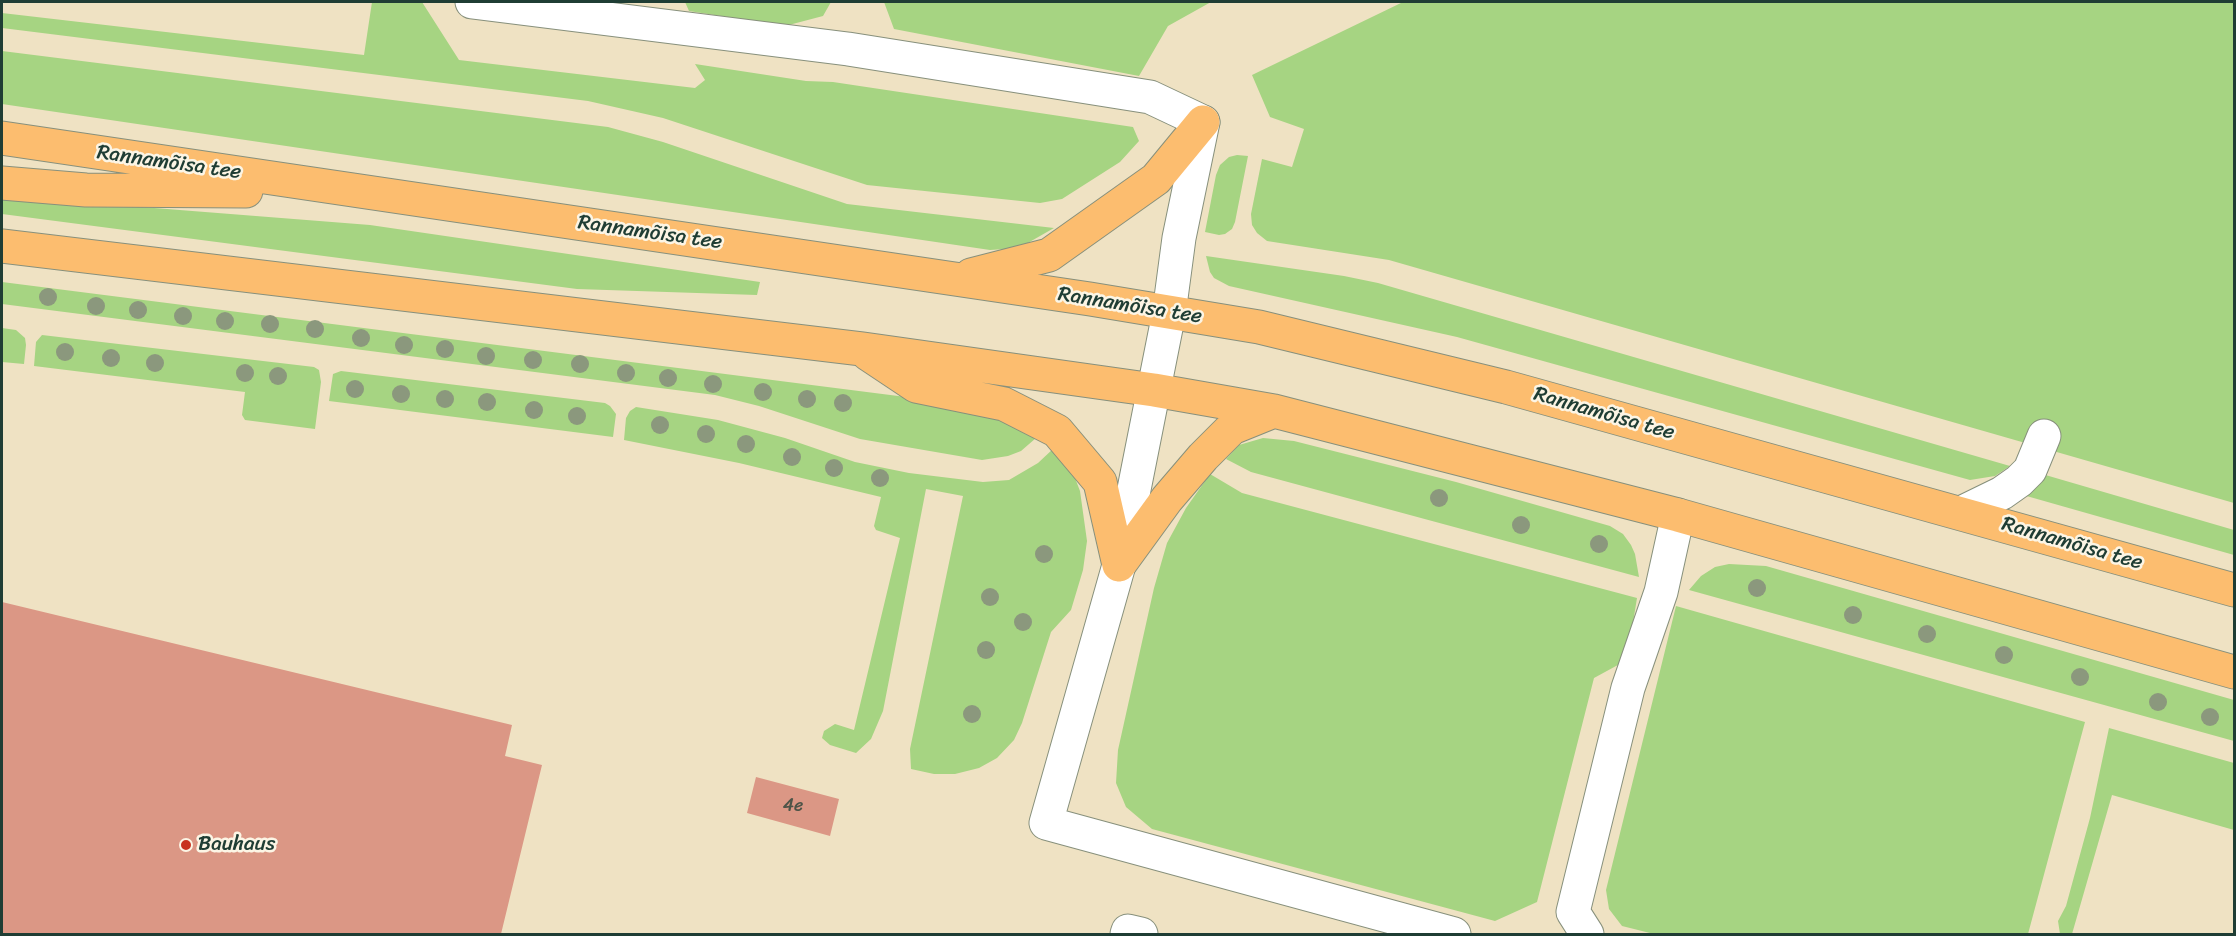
<!DOCTYPE html>
<meta charset="utf-8">
<style>
body{margin:0}
#map{position:relative;width:2236px;height:936px;overflow:hidden;background:#efe2c3;font-family:Sriracha,sans-serif}
canvas{display:block}
.frame{position:absolute;inset:0;border:3px solid #1f3d34;pointer-events:none}
</style>
<div id="map">
<canvas width="2236" height="936"></canvas>
<div class="frame"></div>
</div>
<script>
const context = document.querySelector('canvas').getContext('2d');
context.lineJoin = 'round';
function paint(path, color) {
  context.fillStyle = color;
  context.fill(path, 'evenodd');
}
function poly(rows) {
  const path = new Path2D();
  for (const r of rows) {
    path.moveTo(r[0], r[1]);
    for (let i = 2; i < r.length; i += 2) path.lineTo(r[i], r[i + 1]);
  }
  return path;
}
function stroke(path, color, width, dash) {
  context.strokeStyle = color;
  context.lineWidth = width;
  context.lineCap = dash ? 'butt' : 'round';
  context.setLineDash(dash || []);
  context.stroke(path);
}
function label(font, color, halo, rows, align = 'center') {
  context.font = font + ' Sriracha,sans-serif';
  context.lineWidth = 5;
  context.setLineDash([]);
  context.textBaseline = 'middle';
  context.strokeStyle = halo;
  context.fillStyle = color;
  for (const [text, x, y, turn = 0] of rows) {
    context.save();
    context.translate(x, y);
    context.rotate((+turn || 0) * Math.PI / 180);
    context.textAlign = isNaN(turn) ? turn : align;
    if (halo) context.strokeText(text, 0, 0);
    context.fillText(text, 0, 0);
    context.restore();
  }
}
const green = poly([
 [372,2,422,2,459,60,695,88,705,80,695,64,806,81,833,82,1133,127,1139,141,1120,162,1062,199,1040,203,867,185,663,118,588,101,2,28,2,13,364,55],
 [685,2,831,2,823,16,785,26,689,11],
 [884,2,1211,2,1168,26,1139,76,894,29],
 [1403,2,2234,2,2234,503,1389,260,1267,241,1257,233,1252,225,1251,214,1262,159,1292,167,1304,129,1270,117,1252,75],
 [2,51,608,127,663,142,847,204,1054,228,1019,248,990,250,2,104],
 [1237,155,1248,156,1235,222,1232,229,1225,234,1219,235,1205,232,1216,175,1220,165,1229,157],
 [2,196,370,225,760,282,757,295,577,289,2,214],
 [1206,256,1344,276,1378,283,2010,466,1995,476,1970,480,1457,337,1229,286,1214,278,1210,272],
 [2,282,906,397,978,411,1005,422,1036,438,1021,451,1008,456,982,460,860,439,759,406,715,395,2,304],
 [2,328,16,330,25,338,26,345,24,364,2,362],
 [42,335,314,367,319,370,321,382,315,429,245,420,242,415,245,392,34,366,36,342],
 [341,371,605,403,610,406,616,414,613,437,329,401,333,374],
 [636,407,718,420,785,438,855,462,909,473,983,482,1009,480,1038,463,1054,448,1070,465,1080,491,1087,541,1083,570,1071,610,1051,632,1022,723,1014,740,997,758,979,768,955,774,934,774,911,769,910,749,963,496,926,489,883,711,871,739,856,753,830,745,822,738,824,731,835,724,854,730,900,538,876,530,874,526,881,497,739,463,624,440,626,418,630,411],
 [1263,438,1294,441,1456,482,1610,526,1623,534,1631,545,1635,554,1639,577,1251,472,1226,459,1239,445],
 [1210,474,1242,493,1637,598,1627,660,1594,678,1537,902,1495,921,1152,829,1126,807,1116,783,1118,750,1154,588,1167,543,1186,508],
 [2042,474,2234,530,2234,555,2023,495],
 [1729,564,1766,566,2234,700,2234,741,1689,590,1701,576,1715,567],
 [1676,606,2085,722,2028,934,1654,934,1622,926,1609,909,1606,890],
 [2109,728,2234,763,2234,830,2112,795,2072,934,2060,934,2058,921,2066,906,2090,818]
]);
const building = poly([
 [2,602,512,725,505,756,542,765,501,934,2,934],
 [756,777,839,799,830,836,747,813]
]);
const minor = poly([
 [472,2,848,49,1150,97,1203,122,1179,238,1169,313,1119,565,1046,823,1454,934],
 [1961,513,2002,493,2019,481,2030,470,2044,436],
 [1127,934,1128,931,1141,934],
 [1587,934,1573,912,1628,688,1661,592,1678,515]
]);
const major = poly([
 [2,138,1090,299,1259,327,1506,387,2234,590],
 [2,183,86,190,246,191],
 [2,246,862,349,1154,390,1274,411,1678,515,2234,672],
 [971,275,1049,255,1156,179,1203,122],
 [868,354,916,386,1004,404,1057,431,1100,482,1119,565],
 [1119,565,1167,499,1203,457,1232,428,1274,411]
]);
const trees = [
 [48,297],
 [96,306],
 [138,310],
 [183,316],
 [225,321],
 [270,324],
 [315,329],
 [361,338],
 [404,345],
 [445,349],
 [65,352],
 [486,356],
 [111,358],
 [533,360],
 [155,363],
 [580,364],
 [245,373],
 [626,373],
 [278,376],
 [668,378],
 [713,384],
 [355,389],
 [763,392],
 [401,394],
 [445,399],
 [807,399],
 [487,402],
 [843,403],
 [534,410],
 [577,416],
 [660,425],
 [706,434],
 [746,444],
 [792,457],
 [834,468],
 [880,478],
 [1439,498],
 [1521,525],
 [1599,544],
 [1044,554],
 [1757,588],
 [990,597],
 [1853,615],
 [1023,622],
 [1927,634],
 [986,650],
 [2004,655],
 [2080,677],
 [2158,702],
 [972,714],
 [2210,717]
];
const markers = [
 [186,845,6,"#c8321e"]
];
const numberNames = [
 ["4e",793,806]
];
const streetNames = [
 ["Rannamõisa tee",169,163,8],
 ["Rannamõisa tee",650,233,8],
 ["Rannamõisa tee",1130,306,9],
 ["Rannamõisa tee",1604,414,16],
 ["Rannamõisa tee",2072,544,16]
];
const poiNames = [
 ["Bauhaus",198,845]
];
paint(green, '#a6d482');
paint(building, '#db9785');
stroke(minor, '#87907c', 35);
stroke(major, '#87907c', 35);
stroke(minor, '#fff', 33);
stroke(major, '#fcbd6f', 33);
context.fillStyle = '#8b987d';
for (const [x, y] of trees) {
  context.beginPath();
  context.arc(x, y, 9, 0, 2 * Math.PI);
  context.fill();
}
for (const [x, y, r, color] of markers) {
  const dot = new Path2D();
  dot.arc(x, y, r, 0, 2 * Math.PI);
  context.fillStyle = color;
  context.fill(dot);
  stroke(dot, '#fcf5e5', 2);
}
label('18px', '#4e5448', null, numberNames);
label('21px', '#1f3d34', '#fcf5e5', streetNames);
label('21px', '#1f3d34', '#fcf5e5', poiNames, 'left');
</script>
